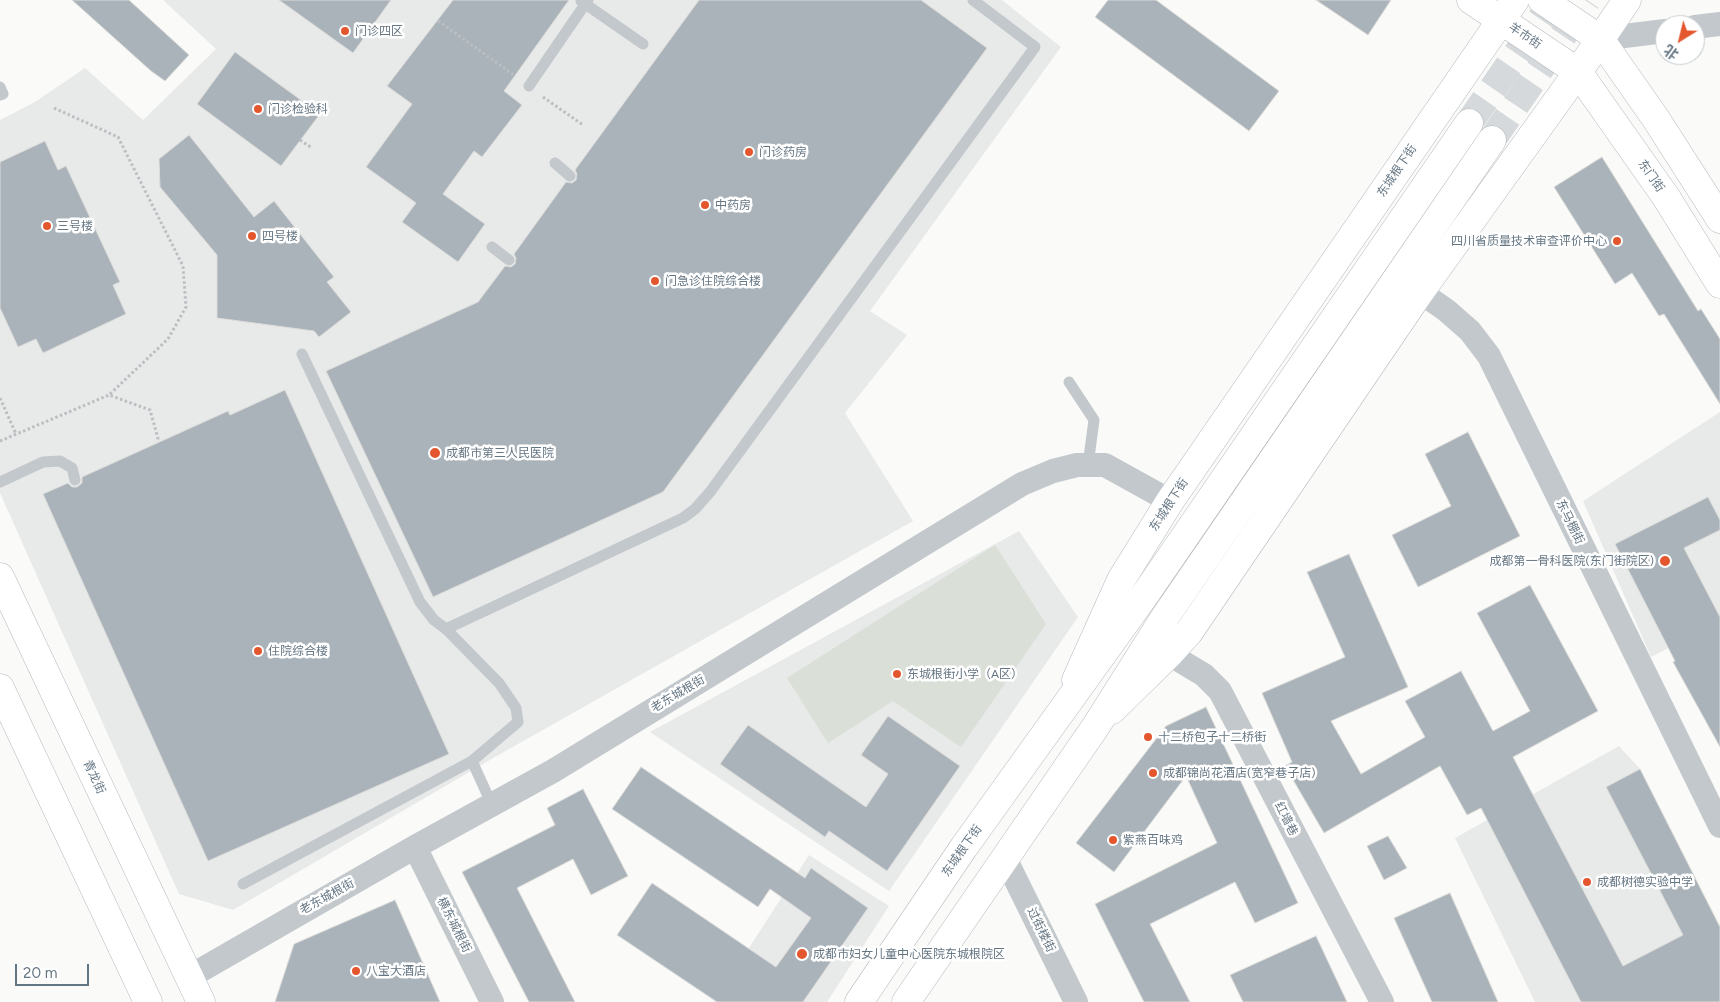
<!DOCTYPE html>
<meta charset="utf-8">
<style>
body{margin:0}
#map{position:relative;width:1720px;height:1002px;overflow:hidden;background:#fafaf8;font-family:Figtree,"Noto Sans SC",sans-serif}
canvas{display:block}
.north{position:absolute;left:1655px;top:15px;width:50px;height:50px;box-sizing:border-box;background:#fff;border:1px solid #c1c8cd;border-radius:50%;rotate:216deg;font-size:14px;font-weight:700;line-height:20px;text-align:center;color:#657683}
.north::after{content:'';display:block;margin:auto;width:18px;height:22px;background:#e4572e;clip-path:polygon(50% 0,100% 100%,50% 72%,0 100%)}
.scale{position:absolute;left:15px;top:964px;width:74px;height:22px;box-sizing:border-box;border:2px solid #657683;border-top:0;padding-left:6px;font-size:15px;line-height:18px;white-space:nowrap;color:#657683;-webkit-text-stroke:4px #fff;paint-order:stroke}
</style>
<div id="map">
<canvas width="1720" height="1002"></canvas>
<div class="north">北</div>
<div class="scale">20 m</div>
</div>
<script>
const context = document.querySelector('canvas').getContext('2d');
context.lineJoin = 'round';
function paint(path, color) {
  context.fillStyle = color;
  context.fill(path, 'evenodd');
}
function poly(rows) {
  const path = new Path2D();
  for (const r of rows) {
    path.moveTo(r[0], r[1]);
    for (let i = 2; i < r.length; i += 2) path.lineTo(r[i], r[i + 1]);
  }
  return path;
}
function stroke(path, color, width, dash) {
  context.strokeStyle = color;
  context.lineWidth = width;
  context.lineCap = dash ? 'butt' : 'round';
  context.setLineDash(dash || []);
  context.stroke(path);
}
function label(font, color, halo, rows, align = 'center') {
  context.font = font + ' Figtree,"Noto Sans SC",sans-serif';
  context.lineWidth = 5;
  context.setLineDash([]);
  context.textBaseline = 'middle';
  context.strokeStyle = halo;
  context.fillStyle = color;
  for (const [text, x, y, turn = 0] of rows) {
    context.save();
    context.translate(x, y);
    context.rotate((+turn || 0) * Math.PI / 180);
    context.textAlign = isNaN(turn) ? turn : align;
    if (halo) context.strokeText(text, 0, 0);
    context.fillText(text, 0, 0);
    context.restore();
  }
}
const built = poly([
 [163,0,1002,0,1061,47,870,311,907,335,845,413,913,521,495,757,233,910,179,894,0,493,0,120,35,102,85,68,143,120,216,49],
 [1720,412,1720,621,1651,657,1583,501],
 [1019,531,1078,617,889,891,650,732],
 [1619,746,1640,769,1720,927,1720,1002,1535,1002,1455,838],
 [809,855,889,906,827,1002,714,1002]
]);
const green = poly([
 [995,545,1046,624,961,747,893,701,828,743,787,678]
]);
const building = poly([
 [72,0,129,0,189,55,165,81,151,71,72,0],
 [279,0,391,0,353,53,279,0],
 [453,0,569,0,504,91,522,105,482,157,474,151,443,194,485,224,458,262,402,222,416,203,366,167,412,104,387,86,453,0],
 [699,0,921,0,987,48,663,492,433,597,326,371,478,302,505,266,511,267,515,264,516,258,514,254,566,182,572,183,576,180,577,174,575,170,699,0],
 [1108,0,1156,0,1279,91,1249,131,1095,17,1108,0],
 [1316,0,1391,0,1368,35,1316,0],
 [235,52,320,114,281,166,197,104,235,52],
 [189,135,254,217,274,201,334,277,327,282,351,312,319,337,314,331,217,318,217,255,160,187,159,159,189,135],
 [45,141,58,170,66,166,120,282,113,285,126,314,43,353,36,339,18,347,0,308,0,162,45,141],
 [1602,157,1698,311,1701,309,1720,339,1720,404,1664,314,1659,316,1632,273,1615,284,1554,187,1602,157],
 [285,390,449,754,208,861,43,494,68,483,72,487,77,487,82,483,82,477,228,411,230,415,285,390],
 [1468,432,1520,536,1418,587,1392,535,1451,506,1425,454,1468,432],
 [1708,497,1720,520,1720,530,1684,548,1720,617,1720,747,1673,662,1675,661,1615,544,1708,497],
 [1349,554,1408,687,1331,721,1361,774,1425,737,1405,701,1461,671,1493,731,1530,711,1477,613,1530,585,1598,711,1513,757,1623,966,1683,935,1606,787,1640,769,1720,927,1720,1002,1581,1002,1481,808,1467,815,1440,766,1324,833,1285,766,1292,762,1262,693,1345,657,1307,572,1349,554],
 [1206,707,1298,903,1255,923,1235,882,1150,924,1190,1002,1144,1002,1095,904,1217,843,1186,776,1114,872,1076,843,1166,726,1206,707],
 [888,716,960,766,887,871,829,831,825,837,720,764,748,725,866,807,888,774,861,755,888,716],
 [641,767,805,878,811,868,868,908,803,1002,717,1002,617,935,652,883,776,967,811,918,770,889,758,907,612,809,641,767],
 [583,789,628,876,591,895,573,859,517,888,575,1002,529,1002,462,872,555,825,547,808,583,789],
 [1388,836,1407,868,1384,880,1367,846,1388,836],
 [1450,893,1498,1002,1432,1002,1394,918,1450,893],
 [395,900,440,1002,275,1002,294,944,395,900],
 [1316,936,1347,1002,1243,1002,1230,975,1316,936]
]);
const primaryTunnel = poly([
 [1469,123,1554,0],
 [1492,140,1587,0]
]);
const path = poly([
 [438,21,514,75],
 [543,97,583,125],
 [54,108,118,137,183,266,186,307,168,339,109,395],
 [300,140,312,148],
 [0,398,16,434],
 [0,441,109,395,150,410,159,442]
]);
const lane = poly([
 [581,1,643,44],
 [529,86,588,0],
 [0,87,3,94,0,95],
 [555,163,570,176],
 [492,247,509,260],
 [1069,382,1094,420,1088,465],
 [0,482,43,462,60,461,72,468,75,480],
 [446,629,683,518,695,509,710,492,1035,47,973,0],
 [472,761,492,805],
 [243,884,472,761,518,722,516,708,499,683,446,629,434,620,420,602,302,354]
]);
const street = poly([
 [1695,27,1720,24],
 [1600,39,1665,31],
 [1420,292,1446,310,1470,331,1489,356,1720,826],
 [1169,654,1204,675,1220,691,1382,1002],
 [415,847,492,1002],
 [1005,858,1076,1002],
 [189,977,415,847,553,771,1022,484,1053,471,1077,465,1105,465,1170,501]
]);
const secondary = poly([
 [1471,0,1578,72],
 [1542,0,1600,39],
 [1076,680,1121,580,1170,501,1515,0],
 [1112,710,1169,654,1189,632,1420,292,1578,72,1627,0]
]);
const primary = poly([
 [1600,39,1656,119,1720,219],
 [1578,72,1666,197,1720,284],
 [0,577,201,1002],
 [0,688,148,1002],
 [859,1002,964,847,1142,599,1469,123],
 [906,1002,1096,726,1163,620,1492,140]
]);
const markers = [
 [345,31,5,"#e4572e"],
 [258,109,5,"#e4572e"],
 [749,152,5,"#e4572e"],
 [705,205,5,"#e4572e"],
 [47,226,5,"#e4572e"],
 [252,236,5,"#e4572e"],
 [1617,241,5,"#e4572e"],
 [655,281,5,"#e4572e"],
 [435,453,6,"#e4572e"],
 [1665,561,6,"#e4572e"],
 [258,651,5,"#e4572e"],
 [897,674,5,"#e4572e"],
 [1148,737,5,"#e4572e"],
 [1153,773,5,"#e4572e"],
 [1113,840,5,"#e4572e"],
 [1587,882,5,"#e4572e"],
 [802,954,6,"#e4572e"],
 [356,971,5,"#e4572e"]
];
const poiNames = [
 ["门诊四区",355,31],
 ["门诊检验科",268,109],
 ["门诊药房",759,152],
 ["中药房",715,205],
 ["三号楼",57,226],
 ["四号楼",262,236],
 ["四川省质量技术审查评价中心",1607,241,"right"],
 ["门急诊住院综合楼",665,281],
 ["成都市第三人民医院",446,453],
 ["成都第一骨科医院(东门街院区)",1654,561,"right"],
 ["住院综合楼",268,651],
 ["东城根街小学（A区）",907,674],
 ["十二桥包子十二桥街",1158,737],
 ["成都锦尚花酒店(宽窄巷子店)",1163,773],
 ["紫燕百味鸡",1123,840],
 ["成都树德实验中学",1597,882],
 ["成都市妇女儿童中心医院东城根院区",813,954],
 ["八宝大酒店",366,971]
];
const streetNames = [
 ["羊市街",1525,36,34],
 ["东城根下街",1397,171,-56],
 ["东门街",1651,176,55],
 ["东城根下街",1169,505,-57],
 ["东马棚街",1570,522,64],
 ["老东城根街",678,694,-31],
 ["青龙街",94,777,65],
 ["红墙巷",1286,819,63],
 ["东城根下街",962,851,-55],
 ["老东城根街",327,897,-29],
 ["横东城根街",454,925,63],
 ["过街楼街",1041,930,64]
];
paint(built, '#e8e9e9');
paint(green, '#dadfd7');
paint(building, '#aab3b9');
stroke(building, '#dcdcda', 1);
stroke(primaryTunnel, '#d5d9db', 28, [28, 14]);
stroke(secondary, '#b3babf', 29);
stroke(primary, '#b5babe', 29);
stroke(path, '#bbbfc2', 3, [2.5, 2.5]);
stroke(lane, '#c3c8cc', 11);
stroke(street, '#c3c8cc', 24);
stroke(secondary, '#fff', 28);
stroke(primary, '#fff', 28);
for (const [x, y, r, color] of markers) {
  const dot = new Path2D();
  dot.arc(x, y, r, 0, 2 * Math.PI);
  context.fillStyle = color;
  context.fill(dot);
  stroke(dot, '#fff', 2);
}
label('12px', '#657683', '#fff', poiNames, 'left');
label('12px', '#657683', '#fff', streetNames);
</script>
